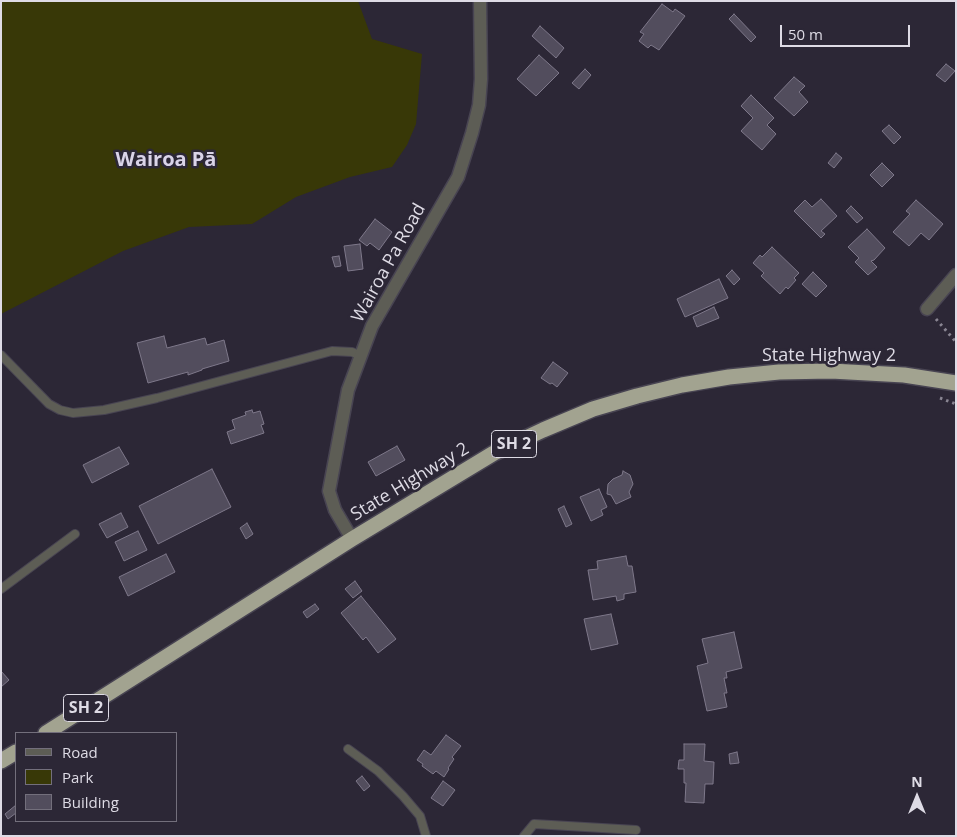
<!DOCTYPE html>
<meta charset="utf-8">
<style>
body{margin:0}
#map{position:relative;width:957px;height:837px;overflow:hidden;background:#2c2736;font-family:"Open Sans",sans-serif}
canvas{display:block}
.frame{position:absolute;inset:0;border:2px solid #dedbe5;pointer-events:none}
.legend{position:absolute;left:15px;top:732px;width:162px;height:90px;box-sizing:border-box;background:#2c2736;border:1px solid #736f7c;margin:0;padding:6px 9px;list-style:none;font-size:15px;color:#dedbe5}
.legend li{display:flex;align-items:center;gap:10px;height:25px}
.legend b{width:25px;border:1px solid #736f7c}
.north{position:absolute;left:892px;top:772px;width:50px;height:50px;-webkit-text-stroke:4px #2c2736;paint-order:stroke;rotate:0deg;font-size:14px;font-weight:700;line-height:20px;text-align:center;color:#dedbe5}
.north::after{content:'';display:block;margin:auto;width:18px;height:22px;background:#dedbe5;clip-path:polygon(50% 0,100% 100%,50% 72%,0 100%)}
.scale{position:absolute;left:780px;top:25px;width:130px;height:22px;box-sizing:border-box;border:2px solid #dedbe5;border-top:0;padding-left:6px;font-size:15px;line-height:18px;white-space:nowrap;color:#dedbe5;-webkit-text-stroke:4px #2c2736;paint-order:stroke}
</style>
<div id="map">
<canvas width="957" height="837"></canvas>
<div class="frame"></div>
<ul class="legend">
<li><b style="height:6px;background:#5d5d55"></b>Road</li>
<li><b style="height:14px;background:#383807"></b>Park</li>
<li><b style="height:14px;background:#524d5d"></b>Building</li>
</ul>
<div class="north">N</div>
<div class="scale">50 m</div>
</div>
<script>
const context = document.querySelector('canvas').getContext('2d');
context.lineJoin = 'round';
function paint(path, color) {
  context.fillStyle = color;
  context.fill(path, 'evenodd');
}
function poly(rows) {
  const path = new Path2D();
  for (const r of rows) {
    path.moveTo(r[0], r[1]);
    for (let i = 2; i < r.length; i += 2) path.lineTo(r[i], r[i + 1]);
  }
  return path;
}
function stroke(path, color, width, dash) {
  context.strokeStyle = color;
  context.lineWidth = width;
  context.lineCap = dash ? 'butt' : 'round';
  context.setLineDash(dash || []);
  context.stroke(path);
}
function label(font, color, halo, rows, align = 'center') {
  context.font = font + ' "Open Sans",sans-serif';
  context.lineWidth = 5;
  context.setLineDash([]);
  context.textBaseline = 'middle';
  context.strokeStyle = halo;
  context.fillStyle = color;
  for (const [text, x, y, turn = 0] of rows) {
    context.save();
    context.translate(x, y);
    context.rotate((+turn || 0) * Math.PI / 180);
    context.textAlign = isNaN(turn) ? turn : align;
    if (halo) context.strokeText(text, 0, 0);
    context.fillText(text, 0, 0);
    context.restore();
  }
}
const green = poly([
 [1,1,358,1,372,39,422,54,416,124,407,145,392,167,350,177,296,197,252,224,189,227,123,251,1,314]
]);
const building = poly([
 [662,4,673,12,675,9,685,16,659,50,651,45,648,48,639,41,644,34,640,32,662,4],
 [734,14,756,37,751,42,729,19,734,14],
 [540,26,564,48,556,58,532,36,540,26],
 [539,55,559,73,536,96,517,79,539,55],
 [946,64,955,71,945,82,936,75,946,64],
 [585,69,591,75,579,89,572,83,585,69],
 [794,77,805,86,799,92,808,102,794,116,774,98,794,77],
 [751,95,774,118,767,125,776,134,762,150,741,131,753,118,741,106,751,95],
 [889,125,901,137,894,144,882,131,889,125],
 [836,153,842,158,834,168,828,163,836,153],
 [882,163,894,175,882,187,870,175,882,163],
 [821,199,837,216,821,231,825,234,821,238,794,211,805,200,812,207,821,199],
 [916,200,943,224,929,240,921,233,909,246,893,232,910,214,906,211,916,200],
 [851,206,863,218,857,223,846,211,851,206],
 [375,219,392,232,379,250,370,243,367,246,359,240,375,219],
 [867,229,885,248,874,260,871,261,877,267,868,275,855,262,859,258,848,247,867,229],
 [360,244,363,269,348,271,344,246,360,244],
 [772,247,799,273,794,278,796,280,788,289,786,287,780,294,761,276,764,273,753,263,760,255,762,257,772,247],
 [339,256,341,266,335,267,332,257,339,256],
 [732,270,740,279,734,285,726,276,732,270],
 [813,272,827,286,816,297,802,284,813,272],
 [719,279,728,298,685,317,677,299,719,279],
 [714,307,719,318,697,327,693,317,714,307],
 [164,336,167,348,205,338,207,345,224,340,229,361,202,369,202,370,188,375,188,372,148,383,137,343,164,336],
 [553,362,568,373,557,387,552,383,550,384,541,378,553,362],
 [252,410,253,413,260,411,264,424,261,425,264,433,231,444,227,432,235,429,232,420,246,415,245,412,252,410],
 [397,446,405,460,376,476,368,462,397,446],
 [119,447,129,464,92,483,83,465,119,447],
 [212,469,231,507,158,544,139,506,212,469],
 [623,471,630,475,633,484,629,492,631,497,616,504,611,495,607,494,608,484,613,479,622,475,623,471],
 [599,489,607,507,601,510,603,515,591,521,580,497,599,489],
 [564,506,572,524,566,527,558,509,564,506],
 [121,513,128,527,107,538,99,524,121,513],
 [247,523,253,534,246,539,240,528,247,523],
 [138,531,147,550,124,561,115,542,138,531],
 [166,554,175,572,128,596,119,577,166,554],
 [626,556,628,566,632,566,636,592,624,594,624,599,617,601,616,596,593,600,588,570,598,569,597,561,626,556],
 [355,581,362,591,353,598,345,589,355,581],
 [361,596,396,639,378,653,366,637,363,640,341,613,361,596],
 [315,604,319,609,307,618,303,612,315,604],
 [611,614,618,644,591,650,584,619,611,614],
 [734,632,742,668,726,672,727,678,724,678,727,693,724,693,727,707,707,711,697,666,708,663,702,639,734,632],
 [1,671,9,680,1,687,1,671],
 [446,735,461,746,452,757,454,759,448,768,449,769,444,777,436,771,433,774,422,766,423,764,417,760,424,750,431,755,446,735],
 [684,744,705,744,704,761,714,762,713,784,705,784,704,803,685,802,686,783,684,783,684,769,678,769,679,760,684,760,684,744],
 [737,752,739,763,730,764,729,754,737,752],
 [362,776,370,786,364,791,356,781,362,776],
 [443,781,455,790,443,806,431,798,443,781],
 [16,805,16,813,8,819,5,814,16,805]
]);
const path = poly([
 [936,319,956,342],
 [940,398,956,404]
]);
const lane = poly([
 [1,355,49,404,60,410,73,413,104,410,157,398,332,351,352,352,361,356],
 [1,589,75,534],
 [348,749,378,771,403,796,420,816,426,836],
 [524,836,534,824,636,830]
]);
const street = poly([
 [927,309,956,275],
 [352,539,335,510,329,491,348,390,372,326,458,177,472,133,479,105,481,79,480,1]
]);
const highway = poly([
 [46,733,352,539,494,453,543,430,593,409,637,396,682,385,729,377,779,372,831,371,904,375,956,383],
 [1,761,16,752]
]);
const shields = [
 [514,444,45],
 [86,708,45]
];
const shieldNames = [
 ["SH 2",514,444],
 ["SH 2",86,708]
];
const streetNames = [
 ["Wairoa Pa Road",389,263,-61],
 ["State Highway 2",829,356],
 ["State Highway 2",410,482,-31]
];
const quarterNames = [
 ["Wairoa Pā",166,160]
];
paint(green, '#383807');
paint(building, '#524d5d');
stroke(building, '#7e788a', 1);
stroke(lane, '#484452', 10);
stroke(street, '#484452', 15);
stroke(highway, '#484452', 18);
stroke(path, '#898592', 3, [2.5, 4]);
stroke(lane, '#5d5d55', 8);
stroke(street, '#5d5d55', 12);
stroke(highway, '#a2a390', 15);
for (const [x, y, w] of shields) {
  const box = new Path2D();
  box.roundRect(x - w / 2, y - 13.5, w, 27, 4);
  context.fillStyle = '#2c2736';
  context.fill(box);
  stroke(box, '#dedbe5', 1);
}
label('bold 16px', '#dedbe5', null, shieldNames);
label('18px', '#dedbe5', '#2c2736', streetNames);
label('bold 20px', '#dad4e8', '#2c2736', quarterNames);
</script>
